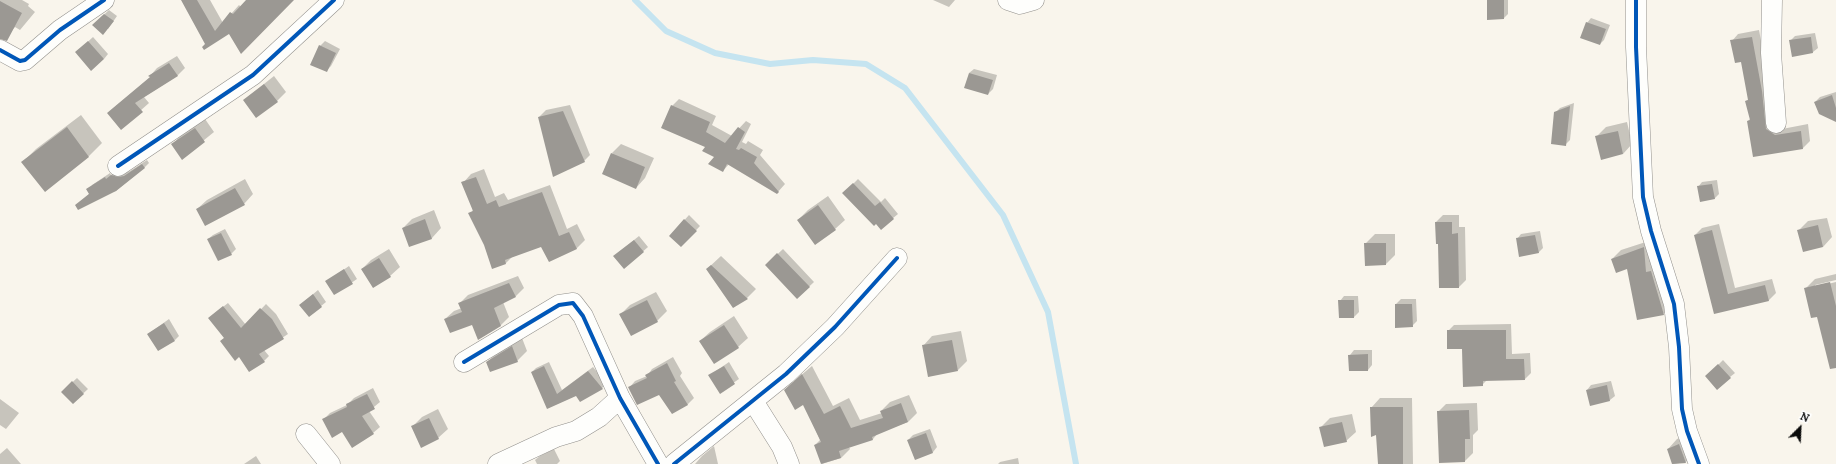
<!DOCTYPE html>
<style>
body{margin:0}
#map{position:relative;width:1836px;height:464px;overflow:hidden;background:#f9f5ec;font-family:Lora,serif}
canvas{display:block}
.north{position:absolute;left:1780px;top:408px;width:40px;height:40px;-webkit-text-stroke:3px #fff;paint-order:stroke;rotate:24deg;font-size:11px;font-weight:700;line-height:16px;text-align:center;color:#0a0a0a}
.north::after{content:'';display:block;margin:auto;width:14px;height:18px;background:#0a0a0a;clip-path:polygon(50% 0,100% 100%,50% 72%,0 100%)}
</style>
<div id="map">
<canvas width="1836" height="464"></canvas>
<div class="north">N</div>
</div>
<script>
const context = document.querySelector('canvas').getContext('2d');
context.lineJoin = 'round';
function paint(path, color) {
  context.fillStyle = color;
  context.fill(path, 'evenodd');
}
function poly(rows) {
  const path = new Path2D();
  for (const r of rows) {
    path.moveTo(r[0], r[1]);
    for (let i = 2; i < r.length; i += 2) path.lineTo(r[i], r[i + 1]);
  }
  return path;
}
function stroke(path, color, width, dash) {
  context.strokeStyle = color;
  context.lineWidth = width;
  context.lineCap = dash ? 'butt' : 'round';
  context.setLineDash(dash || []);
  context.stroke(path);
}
const shadow = poly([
 [0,0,22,0,29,4,28,6,35,12,20,30,15,27,10,32,0,27],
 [182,0,210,0,223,23,239,5,241,7,248,0,293,0,206,44],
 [933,0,955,0,949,7],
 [1488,0,1508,0,1508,14,1504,18],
 [109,10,117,16,108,29,93,25],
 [1591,18,1610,25,1604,40,1600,44,1587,23],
 [1759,30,1769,83,1782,129,1808,124,1810,141,1803,148,1754,156,1748,121,1751,118,1746,101,1749,99,1742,61,1732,41,1738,34],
 [1815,33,1818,48,1813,52,1793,56,1790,41,1795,36],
 [93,37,108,54,104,59,81,48],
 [325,41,340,49,331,66,326,71,320,46],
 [177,56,185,68,177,76,144,97,149,103,121,128,116,106,151,77,150,76,157,68],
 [974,69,997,75,993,89,988,94,969,73],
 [274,76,286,92,277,101,244,100],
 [1836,92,1836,121,1815,102,1820,97],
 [679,99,716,116,712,125,732,136,746,121,751,124,742,142,746,144,748,141,763,150,760,155,785,184,777,193,729,164,723,171,716,156,672,106],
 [1574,103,1570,140,1566,144,1555,113,1560,108],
 [570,105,590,155,584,161,539,117,546,110],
 [81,115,102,143,89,156,45,191,23,162,36,149],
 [205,119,214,132,182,158,172,145,181,135],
 [1627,122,1632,144,1623,154,1597,136,1606,127],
 [621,144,654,158,645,178,636,188,612,153],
 [147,160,149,163,145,167,116,191,81,201,90,193,92,185,110,173,111,175,116,171,124,173,130,171],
 [484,169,495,197,504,193,508,200,550,185,567,229,577,224,585,240,576,249,542,245,512,257,506,263,493,267,485,245,470,214,473,210,463,183,471,174],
 [245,179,253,194,244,204,197,209,207,200],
 [858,179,881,202,885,198,898,214,881,228,844,193],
 [1717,180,1719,194,1714,199,1698,187,1702,182],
 [828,196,845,220,835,229,798,220,808,210],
 [434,210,441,228,432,238,410,246,403,228,412,219],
 [689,215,700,226,681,246,670,236],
 [1443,215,1459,215,1459,227,1465,227,1466,280,1459,287,1439,243,1436,222],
 [1827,218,1832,237,1823,247,1798,231,1808,221],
 [1719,224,1735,288,1772,279,1776,293,1769,300,1715,313,1695,235,1702,228],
 [225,229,236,249,231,254,208,239,213,235],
 [1540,231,1543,248,1538,253,1517,239,1521,234],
 [1375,234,1395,234,1395,255,1386,264,1366,265,1365,244],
 [639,236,648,247,624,268,619,252],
 [1652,240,1672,306,1663,314,1628,268,1612,259,1621,250],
 [389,249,400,267,390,276,362,269,371,260],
 [783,249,814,282,797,298,766,265],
 [721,256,756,289,747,298,733,307,707,269],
 [349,266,357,279,335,294,327,281],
 [1836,274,1836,280,1815,285,1815,287,1836,282,1836,352,1805,289,1815,279],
 [518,276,524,288,516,296,503,302,509,317,501,325,445,319,454,311,462,308,460,303,468,295],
 [318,290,326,302,309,316,300,305],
 [656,292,667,311,657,321,621,314,630,305],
 [1344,296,1358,296,1359,312,1354,317,1340,317,1340,301],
 [1401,299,1416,299,1417,321,1412,326,1396,304],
 [228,303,246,325,266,304,276,314,288,334,264,350,269,356,264,361,240,356,221,341,225,337,214,314],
 [734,316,748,338,738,347,714,362,700,341,710,332],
 [169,319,179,336,175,340,148,334],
 [1511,324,1512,354,1530,353,1531,373,1524,380,1487,380,1482,385,1463,348,1448,331,1454,325],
 [961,331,967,361,958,370,923,346,932,336],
 [522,338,527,351,517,361,487,362,497,353],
 [1354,350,1372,350,1372,365,1368,370,1350,355],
 [673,357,682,373,680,376,694,398,687,405,659,394,629,388,635,381,647,376,652,369],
 [1723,360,1735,373,1730,377,1711,372],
 [549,362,562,390,593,367,607,384,602,388,577,395,548,408,532,372,536,368],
 [729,362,739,379,720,392,710,375],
 [812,366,833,406,849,398,860,420,882,413,881,411,890,402,909,395,917,413,908,422,878,433,873,439,849,447,850,449,841,458,822,464,815,445,820,440,794,381],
 [77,378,88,389,73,403,62,392],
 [1611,381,1615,396,1610,400,1591,405,1587,390,1591,385],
 [373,388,380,402,369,411,380,427,373,433,343,431,324,419,330,413,347,405,354,398],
 [1380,398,1412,398,1413,464,1379,464,1377,434,1371,408],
 [0,399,19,413,6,429,0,425],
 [1477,403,1478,430,1473,435,1473,453,1465,461,1440,462,1438,412,1446,404],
 [438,409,448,429,438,438,412,427,422,417],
 [1352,414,1356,432,1346,441,1320,428,1330,418],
 [930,429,937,447,933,452,915,459,908,440,913,435],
 [1689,435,1695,452,1686,462,1673,464,1668,449,1677,439],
 [714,446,718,464,695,464,702,456],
 [7,448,21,464,0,464,0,454],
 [554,449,560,461,557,464,537,464,535,460,540,456],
 [256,456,261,464,244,464],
 [1018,458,1019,464,998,464,1000,462]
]);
const stream = poly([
 [635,0,666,31,715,53,770,64,813,60,866,64,905,88,1003,215,1048,312,1076,464]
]);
const building = poly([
 [181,0,197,0,215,31,230,12,233,14,246,0,294,0,241,54,229,34,204,50,202,47,205,44],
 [1487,0,1504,0,1504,19,1487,20],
 [0,1,22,13,7,41,0,39],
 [104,14,114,21,103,35,92,25],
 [1586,22,1606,29,1600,45,1580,38],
 [1752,37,1762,91,1766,129,1775,135,1801,131,1803,149,1753,157,1747,121,1750,120,1745,101,1748,100,1741,62,1735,63,1730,40],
 [1811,37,1813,53,1792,57,1789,40],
 [88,41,104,59,91,71,75,52],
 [319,45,336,53,327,72,310,65],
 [169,63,178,76,135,103,143,112,121,130,107,113,150,77,148,76],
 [969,73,993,80,988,95,964,88],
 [264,84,278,102,256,118,243,100],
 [1832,95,1836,108,1836,122,1819,114,1814,102],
 [671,105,710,122,706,132,725,143,738,127,745,132,736,149,739,150,741,148,757,157,754,163,779,192,777,194,727,164,723,172,708,164,714,157,702,151,705,147,661,128],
 [1570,106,1566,146,1551,144,1554,112],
 [563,111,585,162,553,177,538,117],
 [67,127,89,157,45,192,21,162],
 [195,128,205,142,182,160,171,144],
 [1618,131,1623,154,1601,160,1595,136],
 [611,153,645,167,636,189,602,174],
 [142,164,145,168,116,191,78,210,75,205,89,194,86,189,105,177,106,179,111,175,118,177,124,176],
 [476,177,487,204,496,200,499,207,542,192,559,236,569,232,577,249,549,262,541,247,505,260,506,264,492,269,484,245,468,213,473,211,461,182],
 [853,183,875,206,880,202,894,219,881,230,876,224,874,226,842,193],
 [1712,184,1715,199,1700,202,1697,186],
 [235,188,245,205,205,226,196,209],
 [818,205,836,230,815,245,797,220],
 [425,219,432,239,409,247,402,228],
 [684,219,697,231,681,247,669,236],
 [1435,222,1452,222,1452,234,1458,233,1459,288,1439,288,1438,244,1436,244],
 [1818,225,1823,247,1803,252,1797,230],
 [1712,230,1728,294,1765,285,1769,301,1714,314,1694,235],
 [221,233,232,255,218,261,207,239],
 [1535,235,1539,253,1519,257,1516,238],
 [634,240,644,252,624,269,613,256],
 [1364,243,1386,243,1386,265,1365,266],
 [1644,247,1646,272,1651,271,1664,315,1637,320,1627,269,1616,273,1611,259],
 [777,253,810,287,797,299,765,265],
 [379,258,391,277,373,288,361,269],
 [711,265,748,299,733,308,706,269],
 [344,269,353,284,334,295,325,281],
 [1830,282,1836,306,1836,368,1830,369,1817,317,1811,318,1804,288],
 [509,283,516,297,494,308,501,326,478,340,472,325,450,333,444,319,462,312,458,303],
 [313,294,322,307,309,317,299,305],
 [647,300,658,322,631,336,619,314],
 [1338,300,1354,300,1354,318,1339,318],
 [1395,304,1412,304,1413,327,1395,328],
 [223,306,241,328,260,308,272,319,284,339,259,354,265,362,249,372,239,357,235,361,220,341,224,338,208,318],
 [164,323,175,341,158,351,147,334],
 [724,325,739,348,714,364,699,341],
 [1447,330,1506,330,1506,359,1524,359,1525,380,1483,381,1483,386,1463,387,1462,349,1447,349],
 [952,340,958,371,928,377,922,345],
 [512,346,518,362,490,372,486,362],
 [1368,354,1368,371,1349,371,1348,355],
 [667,363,676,381,674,382,688,405,672,414,659,395,637,405,628,387,647,378,645,375],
 [1718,364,1731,378,1717,390,1705,376],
 [544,366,557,394,588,371,603,389,580,402,576,396,547,409,531,372],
 [724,366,735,384,720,394,708,375],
 [802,374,824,414,840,406,851,428,883,418,880,411,901,403,908,422,872,437,873,440,839,451,841,458,821,464,814,445,821,442,803,405,795,410,784,390],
 [72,381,84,394,73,404,61,392],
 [1607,385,1610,401,1590,406,1586,390],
 [367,394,375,409,362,416,374,434,352,448,342,432,332,438,322,419,347,407,346,404],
 [1370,407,1403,407,1403,464,1378,464,1376,435,1371,437],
 [1469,410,1470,439,1465,439,1465,462,1439,463,1437,411],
 [429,418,439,439,421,448,411,426],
 [1342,422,1347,442,1324,447,1319,427],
 [926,433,933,453,915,460,907,440],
 [1679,444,1686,463,1672,464,1667,449]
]);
const minor = poly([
 [1008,0,1020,4,1034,0],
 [1636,0,1636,47,1643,197,1651,231,1674,304,1679,347,1682,409,1687,431,1699,464],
 [1772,0,1771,53,1776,123],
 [0,50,20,61,25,60,60,30,104,0],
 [118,166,253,75,334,0],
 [464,362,559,305,573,303,583,316,620,398,658,464],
 [753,401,782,447,789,464],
 [306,434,330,464],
 [498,464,556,437,576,431,599,417,620,398],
 [674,464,786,374,835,327,897,258]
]);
const cycleway = poly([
 [1636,0,1636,47,1643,197,1651,231,1674,304,1679,347,1682,409,1687,431,1699,464],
 [0,50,20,61,25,60,60,30,104,0],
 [118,166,253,75,334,0],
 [464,362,559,305,573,303,583,316,620,398,658,464],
 [674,464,786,374,835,327,897,258]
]);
paint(shadow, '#0003');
stroke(stream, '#c5e4f0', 6);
paint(building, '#9b9893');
stroke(minor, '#92908c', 21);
stroke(minor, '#fefefc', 20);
stroke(cycleway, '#0057b8', 4);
</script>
